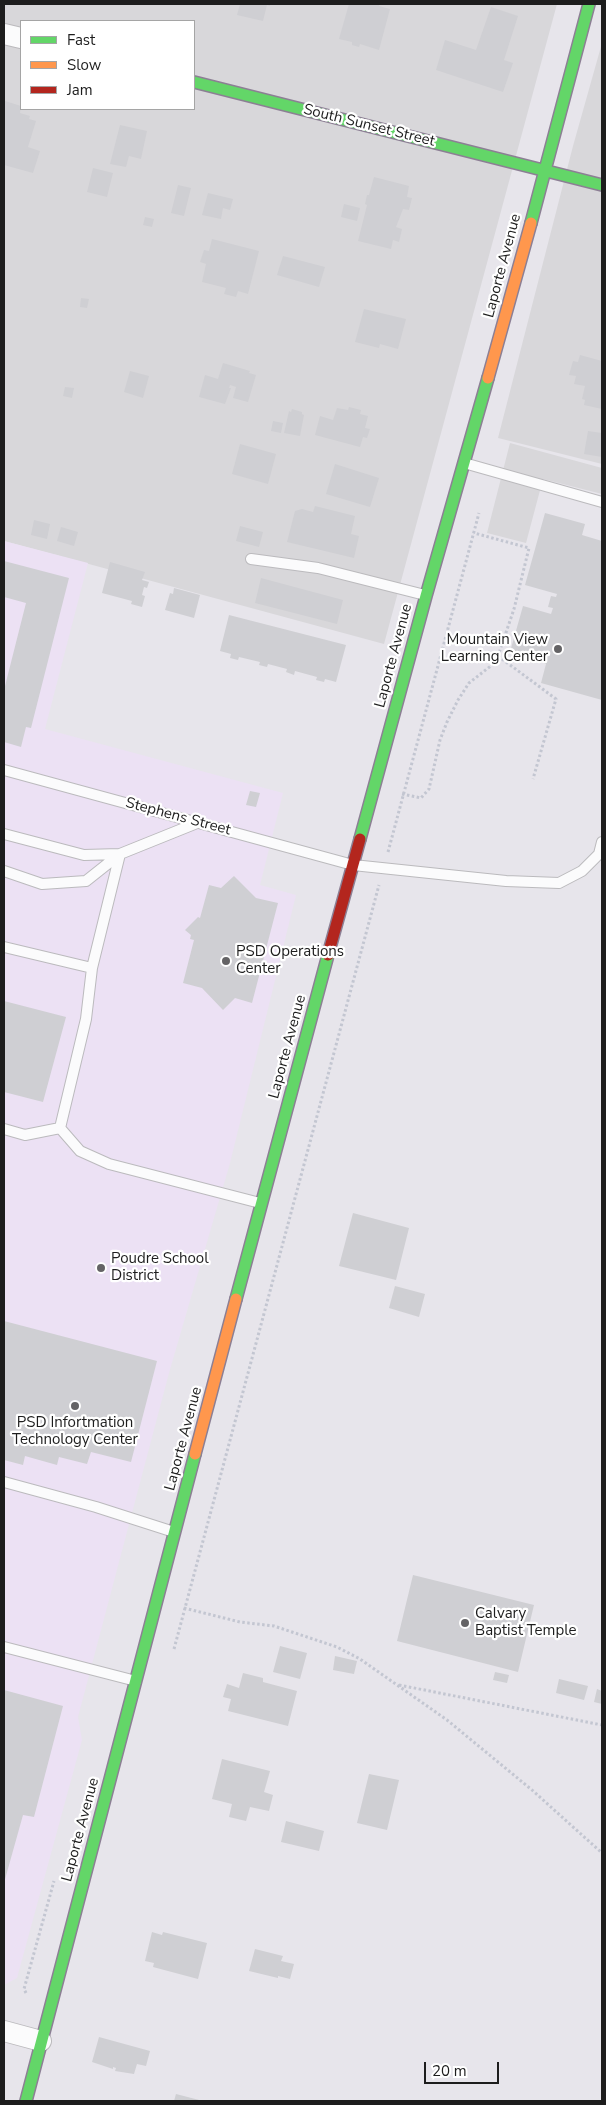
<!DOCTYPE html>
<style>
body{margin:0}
#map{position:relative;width:606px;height:2105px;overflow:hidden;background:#e7e5eb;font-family:"Nunito Sans",sans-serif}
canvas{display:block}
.frame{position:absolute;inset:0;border:5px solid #1d1d1d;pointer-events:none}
.legend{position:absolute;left:20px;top:20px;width:175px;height:90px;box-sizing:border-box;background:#fff;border:1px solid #a5a5a5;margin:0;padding:6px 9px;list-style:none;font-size:15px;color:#1d1d1d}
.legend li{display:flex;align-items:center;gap:10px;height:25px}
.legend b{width:25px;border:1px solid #a5a5a5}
.scale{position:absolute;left:424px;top:2062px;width:75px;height:22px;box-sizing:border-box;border:2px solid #1d1d1d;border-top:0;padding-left:6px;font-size:15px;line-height:18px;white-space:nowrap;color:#1d1d1d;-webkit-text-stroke:4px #fff;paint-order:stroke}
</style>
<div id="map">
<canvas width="606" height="2105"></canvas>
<div class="frame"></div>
<ul class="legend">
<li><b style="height:6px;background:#63d668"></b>Fast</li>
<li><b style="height:6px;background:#ff974d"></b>Slow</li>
<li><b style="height:6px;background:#b3261e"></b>Jam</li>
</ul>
<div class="scale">20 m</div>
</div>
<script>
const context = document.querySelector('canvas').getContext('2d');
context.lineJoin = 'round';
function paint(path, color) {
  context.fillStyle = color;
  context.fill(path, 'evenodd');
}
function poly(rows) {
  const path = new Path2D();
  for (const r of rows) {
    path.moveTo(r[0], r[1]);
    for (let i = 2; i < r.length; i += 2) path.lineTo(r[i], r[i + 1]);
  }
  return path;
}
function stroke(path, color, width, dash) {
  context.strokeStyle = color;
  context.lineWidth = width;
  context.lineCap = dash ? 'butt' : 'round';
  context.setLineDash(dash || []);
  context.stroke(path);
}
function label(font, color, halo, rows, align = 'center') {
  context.font = font + ' "Nunito Sans",sans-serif';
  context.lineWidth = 4.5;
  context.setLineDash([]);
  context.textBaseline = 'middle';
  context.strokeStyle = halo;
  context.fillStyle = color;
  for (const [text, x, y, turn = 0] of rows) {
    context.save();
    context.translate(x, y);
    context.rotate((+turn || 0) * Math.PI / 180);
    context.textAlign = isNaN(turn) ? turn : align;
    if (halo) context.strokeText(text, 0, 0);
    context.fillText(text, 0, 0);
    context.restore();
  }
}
const residential = poly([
 [4,4,557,4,384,644,4,541],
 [21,21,194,21,194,109,21,109],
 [602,43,602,464,498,438,573,146],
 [510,443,602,468,602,494,543,479,526,543,487,533]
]);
const education = poly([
 [4,541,88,563,45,729,283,793,260,885,296,895,230,1163,169,1373,78,1717,82,1740,17,1978,4,1985]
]);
const building = poly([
 [240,4,270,4,270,6,267,5,263,21,237,15],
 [349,4,380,4,379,6,390,9,379,50,360,44,359,47,352,45,352,42,339,39],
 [491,7,518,16,504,60,513,63,503,92,436,70,445,40,476,50],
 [5,101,21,106,20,113,30,116,29,119,36,121,28,147,40,151,33,173,4,165],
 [120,125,147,131,141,159,129,156,126,167,110,164],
 [93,168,113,173,107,197,87,192],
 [374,177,409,186,407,197,412,198,409,210,403,209,396,227,402,229,399,242,393,240,391,249,358,241,367,205,365,204,367,195,369,195],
 [178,185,191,188,184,216,171,213],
 [208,193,233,199,230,210,223,208,221,219,202,215],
 [344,204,360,208,357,221,341,217],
 [145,217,154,219,152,227,143,225],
 [212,239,259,251,248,294,238,291,236,297,224,294,226,288,202,282,206,264,200,262,204,250,209,251],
 [283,256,325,267,319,287,277,275],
 [81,298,89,299,87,308,80,307],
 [364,309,406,319,398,349,380,344,379,348,355,342],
 [580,355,602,361,602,409,584,405,585,400,582,399,585,386,574,384,576,376,569,375,573,361,578,362],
 [223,363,250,371,249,373,256,375,248,402,233,398,236,387,230,385,229,388,231,388,225,404,199,397,205,375,218,379],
 [130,371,149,376,143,398,124,392],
 [65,387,74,388,72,398,63,396],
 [349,407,361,410,360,414,368,416,365,428,370,429,367,438,363,437,360,447,315,435,320,416,333,420,337,408,348,410],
 [292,409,302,412,302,414,304,415,300,436,284,433,289,411,291,412],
 [273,421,283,423,281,433,271,431],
 [588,431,602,433,602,457,584,454],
 [240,444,276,454,268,484,232,474],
 [335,464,379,478,370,507,326,494],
 [315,506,355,516,351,534,359,536,354,558,287,542,295,511,302,509,313,512],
 [545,513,585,524,582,535,602,541,602,700,541,683,546,664,510,652,523,606,551,614,553,608,548,607,551,596,556,597,557,594,525,585],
 [34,520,50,524,47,539,31,535],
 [240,526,263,532,259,547,236,541],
 [61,527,78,532,74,546,57,541],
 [4,561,69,578,31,728,26,727,21,747,4,742,4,690,26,603,4,597],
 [110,562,145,572,142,580,149,582,147,588,144,587,142,595,145,596,142,607,131,604,132,601,102,593],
 [261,578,343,600,337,624,255,603],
 [174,588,200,595,194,618,165,610,170,593,173,594],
 [229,615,346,645,336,682,325,679,324,682,316,680,317,677,295,671,294,675,286,672,287,669,268,664,267,667,259,665,260,662,239,657,238,660,230,658,231,654,220,651],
 [250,791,260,793,256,807,246,805],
 [234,876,256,898,278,903,252,1003,235,998,223,1010,202,988,183,983,194,940,190,939,191,935,185,930,198,917,200,918,209,885,221,888],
 [4,1001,66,1017,43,1102,4,1092],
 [353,1213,409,1228,396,1280,339,1266],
 [395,1286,425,1294,419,1317,389,1308],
 [4,1321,157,1361,131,1462,91,1452,87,1464,59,1457,57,1465,25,1456,23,1465,4,1460],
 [413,1575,534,1605,518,1672,397,1641],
 [280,1646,307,1653,300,1679,273,1672],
 [335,1656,357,1661,354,1674,333,1670],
 [495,1672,509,1675,507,1683,493,1680],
 [243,1673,263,1678,263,1682,297,1691,288,1726,228,1711,231,1699,223,1697,227,1684,239,1688],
 [559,1679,588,1686,584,1700,556,1693],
 [597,1689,602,1691,602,1704,594,1702],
 [4,1690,63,1706,34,1817,23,1815,4,1883],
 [222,1759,270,1771,264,1792,273,1795,269,1811,250,1807,246,1821,229,1817,232,1804,212,1799],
 [369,1774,399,1780,387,1830,357,1823],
 [286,1821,324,1831,319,1851,281,1842],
 [152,1932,162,1935,163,1932,207,1943,198,1979,153,1967,154,1963,145,1961],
 [255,1949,283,1956,281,1961,294,1964,290,1979,278,1976,278,1978,249,1971],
 [99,2037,150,2051,146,2066,137,2064,134,2074,115,2071,116,2068,113,2067,113,2069,92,2062],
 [176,2094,203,2101,174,2101]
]);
const path = poly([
 [498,656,556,699,533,779],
 [402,794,421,798,429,789,440,740,447,722,458,700,469,683,492,665,498,656,514,609,529,548,474,533],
 [388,852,479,513],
 [184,1608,240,1622,274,1626,337,1647,360,1659,447,1720,532,1790,602,1853],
 [174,1649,379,885],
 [399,1685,602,1725],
 [26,1993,24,1989,54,1881]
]);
const lane = poly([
 [464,463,602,502],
 [251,559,318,568,425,595],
 [4,770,353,865,506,881,559,883,582,871,599,854,602,842],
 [4,834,84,855,120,854],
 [4,871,42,884,86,881,120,854],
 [4,947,92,968,120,854,197,823],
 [92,968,86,1019,60,1128,80,1151,109,1164,260,1203],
 [4,1129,25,1135,60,1128],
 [4,1482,96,1507,174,1532],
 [4,1647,136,1681]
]);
const street = poly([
 [4,34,21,38],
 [4,2031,41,2041]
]);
const fast = poly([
 [194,82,602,185],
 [531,223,589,4],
 [360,839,426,596,488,378],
 [236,1299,328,955],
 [26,2101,195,1454]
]);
const slow = poly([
 [488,378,531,223],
 [195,1454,236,1299]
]);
const jam = poly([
 [328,955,360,839]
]);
const markers = [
 [558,649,5,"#646365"],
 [226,961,5,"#646365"],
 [101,1268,5,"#646365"],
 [75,1406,5,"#646365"],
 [465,1623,5,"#646365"]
];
const streetNames = [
 ["South Sunset Street",369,126,14],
 ["Laporte Avenue",503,266,-75],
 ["Laporte Avenue",394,656,-75],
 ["Stephens Street",178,817,15],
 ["Laporte Avenue",288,1047,-75],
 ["Laporte Avenue",184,1439,-75],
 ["Laporte Avenue",81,1830,-75]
];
const poiNames = [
 ["Mountain View",548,640,"right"],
 ["Learning Center",548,657,"right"],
 ["PSD Operations",236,952],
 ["Center",236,969],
 ["Poudre School",111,1259],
 ["District",111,1276],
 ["PSD Infortmation",75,1423,"center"],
 ["Technology Center",75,1440,"center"],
 ["Calvary",475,1614],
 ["Baptist Temple",475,1631]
];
paint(residential, '#d8d7da');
paint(education, '#ece1f4');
paint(building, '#cfcfd3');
stroke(lane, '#bbbabd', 12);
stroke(street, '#bbbabd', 22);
stroke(fast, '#8c7f94', 14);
stroke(slow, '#8c7f94', 14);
stroke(jam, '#8c7f94', 14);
stroke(path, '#c3c6d1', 3, [2.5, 2.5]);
stroke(lane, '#fbfbfc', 10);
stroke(street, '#fbfbfc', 20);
stroke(fast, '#63d668', 11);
stroke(slow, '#ff974d', 11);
stroke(jam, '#b3261e', 11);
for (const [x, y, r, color] of markers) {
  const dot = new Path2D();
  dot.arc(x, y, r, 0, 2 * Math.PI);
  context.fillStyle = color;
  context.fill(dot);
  stroke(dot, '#fff', 2);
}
label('15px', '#1d1d1d', '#fff', streetNames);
label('15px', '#1d1d1d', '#fff', poiNames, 'left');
</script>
